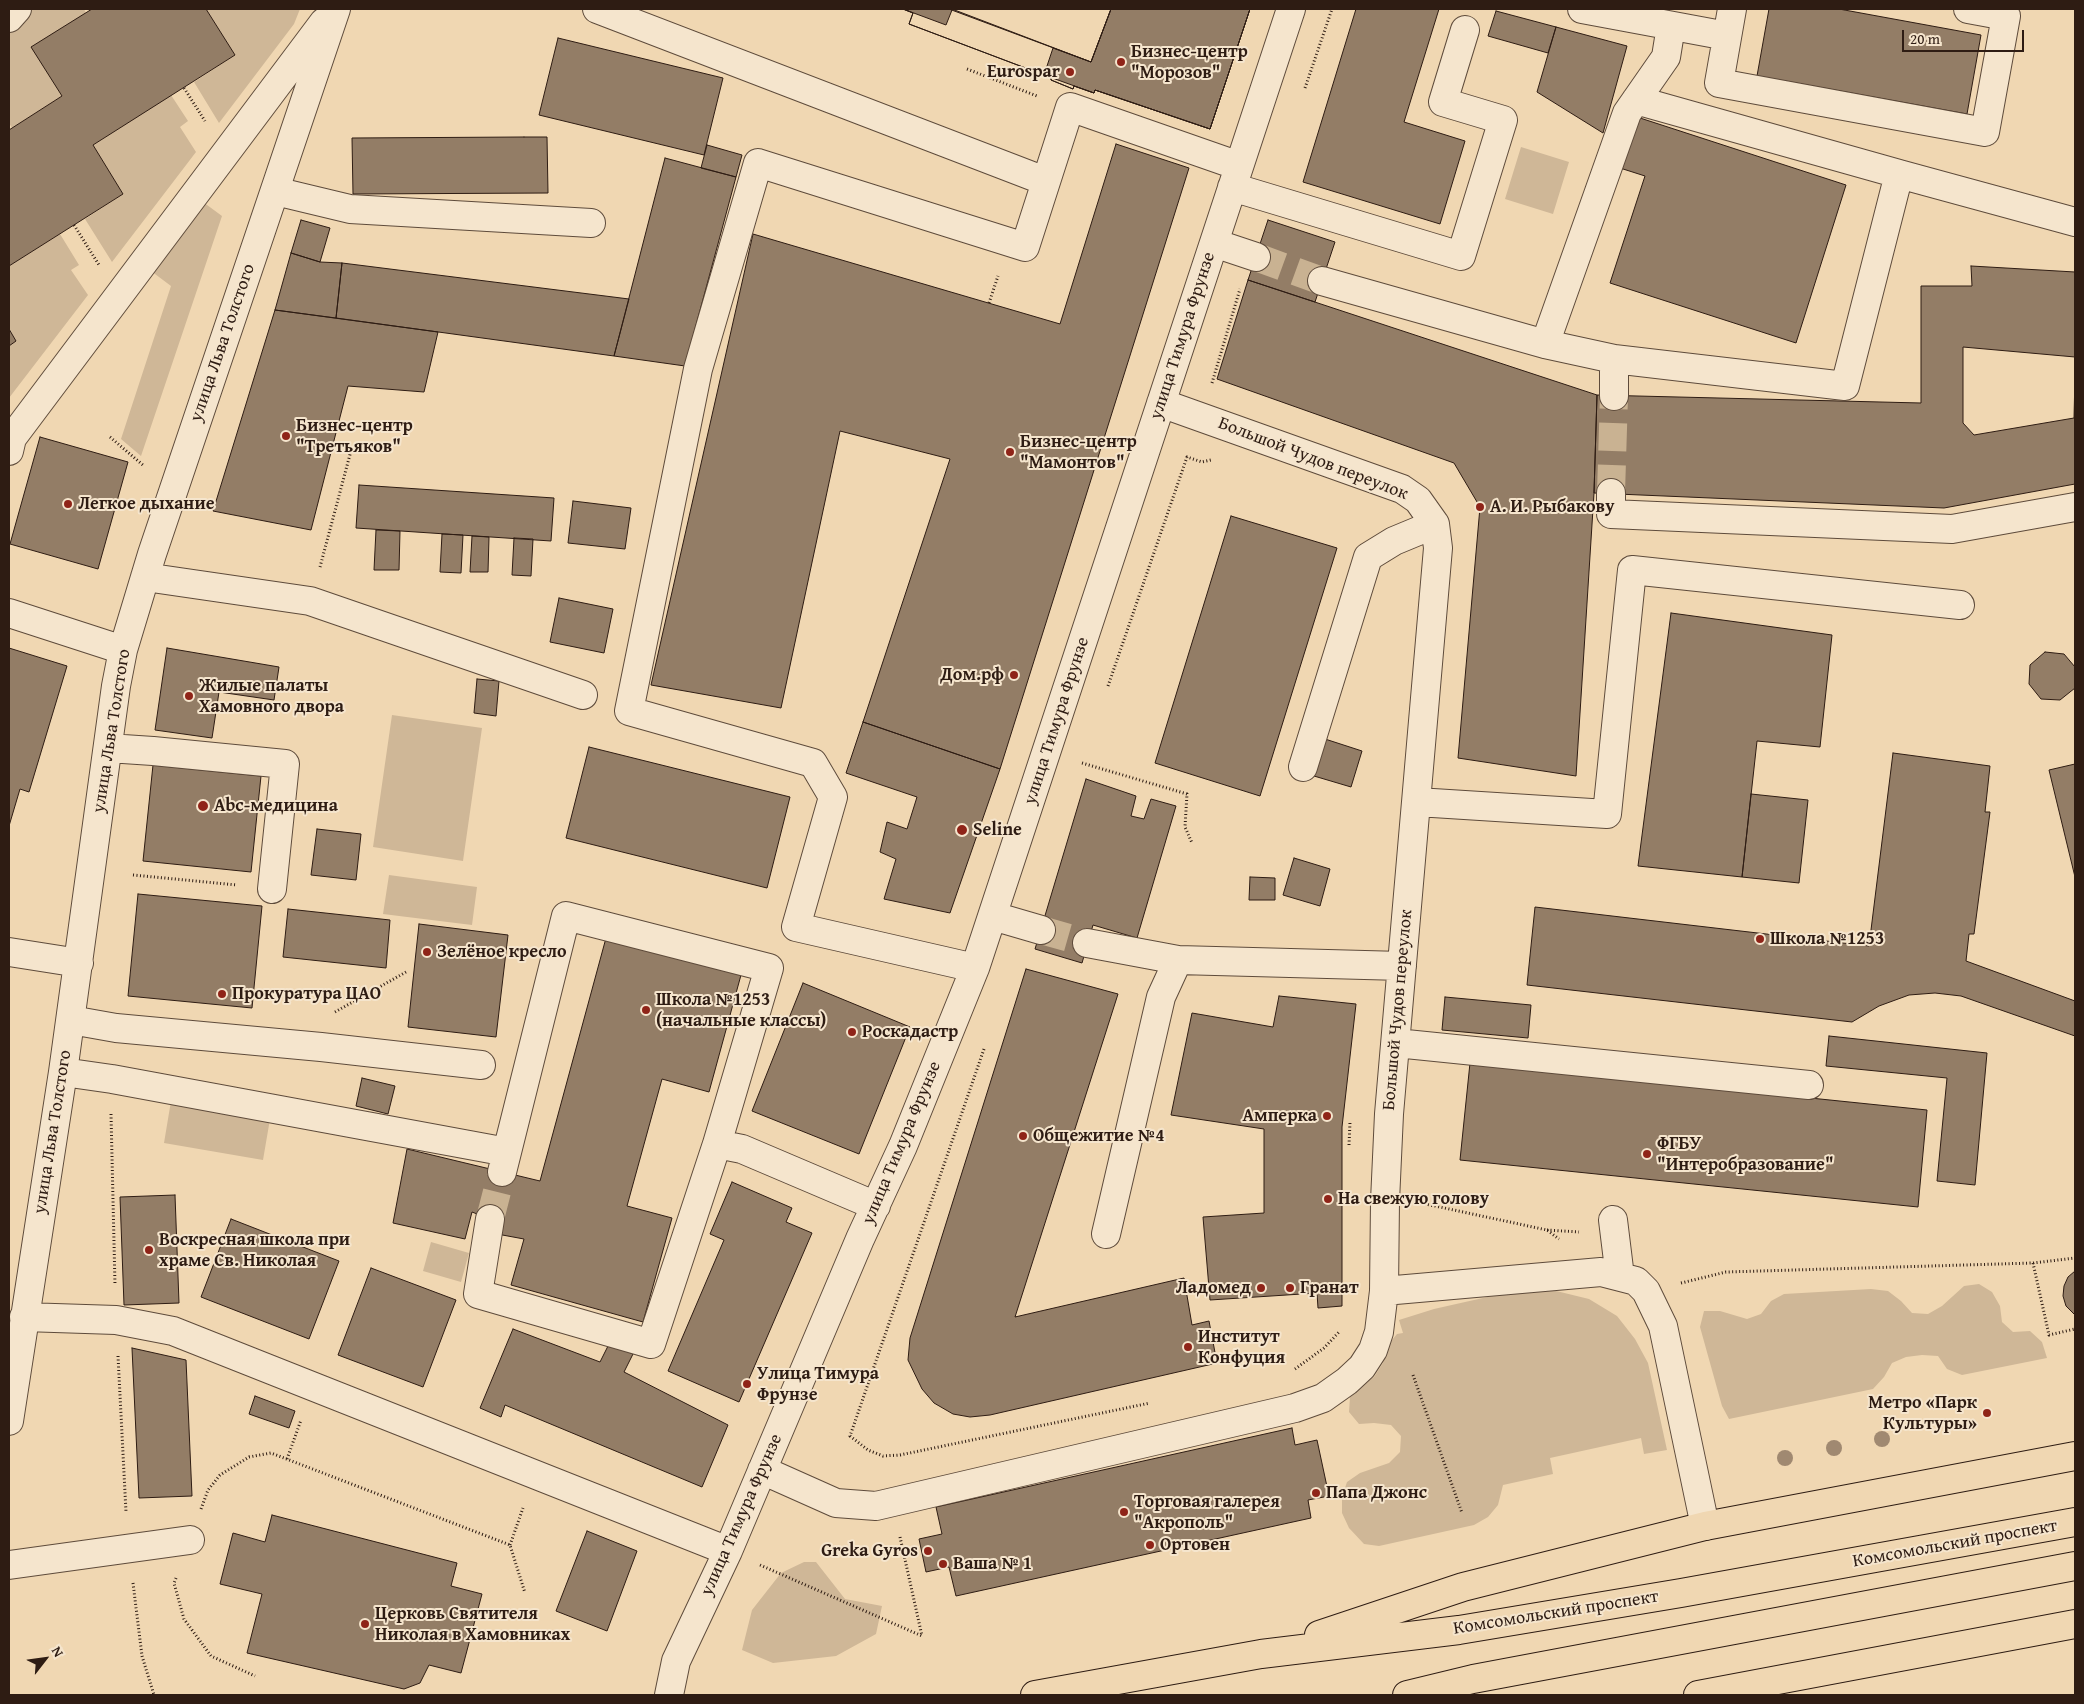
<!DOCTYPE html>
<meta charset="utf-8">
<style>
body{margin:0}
#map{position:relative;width:2084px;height:1704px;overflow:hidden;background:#f0d7b2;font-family:"Gentium Book Plus",serif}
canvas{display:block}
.frame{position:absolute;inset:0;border:10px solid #2e1c13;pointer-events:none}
.north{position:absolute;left:20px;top:1634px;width:50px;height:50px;-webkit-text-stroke:4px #f5e5cd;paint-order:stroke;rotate:60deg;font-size:14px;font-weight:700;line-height:20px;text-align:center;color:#2e1c13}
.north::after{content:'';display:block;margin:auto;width:18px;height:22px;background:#2e1c13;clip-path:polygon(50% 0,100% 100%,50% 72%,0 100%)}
.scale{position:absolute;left:1902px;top:30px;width:122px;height:22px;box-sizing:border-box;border:2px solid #2e1c13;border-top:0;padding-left:6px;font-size:15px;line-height:18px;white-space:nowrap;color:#2e1c13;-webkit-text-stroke:4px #f5e5cd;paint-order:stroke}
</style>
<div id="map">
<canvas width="2084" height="1704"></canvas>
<div class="frame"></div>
<div class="north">N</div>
<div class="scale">20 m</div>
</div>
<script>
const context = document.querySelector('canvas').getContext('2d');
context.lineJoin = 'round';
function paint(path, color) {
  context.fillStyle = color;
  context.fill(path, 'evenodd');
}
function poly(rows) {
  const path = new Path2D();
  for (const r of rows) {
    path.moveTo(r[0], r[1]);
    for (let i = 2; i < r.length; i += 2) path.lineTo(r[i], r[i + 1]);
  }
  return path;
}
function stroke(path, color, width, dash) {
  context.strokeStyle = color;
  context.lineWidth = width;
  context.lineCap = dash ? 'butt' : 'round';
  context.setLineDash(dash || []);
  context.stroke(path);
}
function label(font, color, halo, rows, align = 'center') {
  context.font = font + ' "Gentium Book Plus",serif';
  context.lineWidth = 4;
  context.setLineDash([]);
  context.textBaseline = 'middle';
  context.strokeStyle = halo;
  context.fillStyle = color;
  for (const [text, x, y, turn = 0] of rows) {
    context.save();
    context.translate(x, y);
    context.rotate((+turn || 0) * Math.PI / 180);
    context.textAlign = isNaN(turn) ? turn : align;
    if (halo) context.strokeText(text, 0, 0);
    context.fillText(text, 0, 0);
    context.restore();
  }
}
const green = poly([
 [31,9,84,9,86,13,32,47,62,96,12,128,9,123,9,33],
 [206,9,300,9,294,24,219,123,194,82,235,55],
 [171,95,188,121,180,127,196,152,112,262,85,219,123,194,93,145],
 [1521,147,1569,162,1553,214,1505,199],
 [203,202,222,216,141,456,121,439,171,286,151,271],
 [60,234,79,265,71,270,88,295,9,398,9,346,16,341,9,329,9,266],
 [392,715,482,728,463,861,373,847],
 [389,875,477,887,472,925,383,914],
 [171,1101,270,1119,263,1160,164,1143],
 [431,1242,469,1253,461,1282,423,1271],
 [1979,1284,1992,1292,2000,1306,2002,1322,2013,1332,2030,1331,2042,1342,2047,1358,1962,1375,1947,1369,1938,1356,1922,1355,1906,1357,1892,1363,1884,1377,1873,1389,1729,1419,1722,1406,1700,1327,1704,1311,1720,1311,1747,1319,1761,1314,1771,1301,1784,1294,1871,1289,1888,1291,1901,1301,1912,1313,1928,1314,1942,1306,1964,1286],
 [1544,1288,1589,1299,1617,1316,1635,1339,1648,1363,1667,1450,1644,1454,1641,1438,1550,1458,1553,1474,1503,1485,1498,1505,1488,1517,1474,1525,1379,1546,1364,1544,1349,1528,1342,1513,1342,1497,1347,1482,1360,1473,1389,1463,1400,1452,1401,1436,1391,1425,1374,1423,1359,1424,1349,1412,1350,1397,1361,1385,1374,1377,1383,1363,1387,1346,1397,1334,1403,1333,1399,1320,1434,1309,1514,1291],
 [804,1562,816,1562,845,1599,882,1606,876,1634,836,1656,773,1663,742,1650,752,1610,781,1573]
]);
const building = poly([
 [92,9,206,9,235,55,93,145,123,194,9,266,9,130,62,96,31,47,92,9],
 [903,9,1250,9,1210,129,1095,90,1094,93,1074,86,1073,89,1051,80,1051,78,1044,75,909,24,913,13,903,9],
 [903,9,949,9,952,10,946,25,903,9],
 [903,9,1250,9,1210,129,1095,90,1094,93,1074,86,1073,89,1051,80,1051,78,1044,75,909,24,913,13,903,9],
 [949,9,1111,9,1091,62,949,9],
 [952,9,1111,9,1091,62,952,9],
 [1111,9,1250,9,1210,129,1095,90,1094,93,1044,75,1053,48,1091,62,1111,9],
 [1356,9,1439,9,1404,122,1465,141,1440,224,1303,182,1356,9],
 [1769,9,1839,9,1981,35,1967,114,1757,76,1769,9],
 [1496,11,1556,27,1548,53,1488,36,1496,11],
 [1556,27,1627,46,1603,133,1537,92,1556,27],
 [558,38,723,78,704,155,539,115,558,38],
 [1637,117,1846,185,1796,343,1610,283,1645,176,1620,168,1637,117],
 [524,137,547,137,548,193,353,194,352,138,524,137],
 [1116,144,1189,168,1000,769,863,722,950,459,840,431,781,708,651,685,753,234,1060,324,1116,144],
 [707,145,742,155,736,177,701,168,707,145],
 [665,158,736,177,685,366,614,356,665,158],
 [301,220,330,228,320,262,291,253,301,220],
 [1268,220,1335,242,1315,302,1248,280,1268,220],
 [291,253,320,262,342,263,336,318,275,310,291,253],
 [342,263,629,299,614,356,336,318,342,263],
 [1971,266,2075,272,2075,357,1963,347,1963,423,1974,435,2074,418,2075,376,2075,484,1944,508,1594,493,1597,395,1921,403,1921,286,1972,286,1971,266],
 [1248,280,1597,395,1594,493,1576,776,1458,758,1480,507,1454,463,1217,379,1248,280],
 [275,310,438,332,424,392,348,386,311,530,213,511,275,310],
 [9,329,16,341,9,346,9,329],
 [40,437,128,462,98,569,10,544,40,437],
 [359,485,554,498,551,541,356,528,359,485],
 [573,501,631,508,625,549,568,543,573,501],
 [1231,516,1337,548,1260,796,1155,763,1231,516],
 [376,530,400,531,399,570,374,570,376,530],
 [442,534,463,535,461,573,440,572,442,534],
 [472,536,489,537,488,572,470,572,472,536],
 [514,538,533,539,531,576,512,575,514,538],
 [559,598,613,609,604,653,550,642,559,598],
 [1671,613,1832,635,1820,747,1757,741,1742,877,1638,866,1671,613],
 [9,648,67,666,29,792,20,789,9,826,9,648],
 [167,648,279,667,274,700,219,692,212,738,155,730,167,648],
 [2045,652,2064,654,2075,667,2075,688,2060,700,2041,699,2029,684,2030,665,2045,652],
 [477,679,499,681,496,716,474,713,477,679],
 [863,722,1000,769,950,913,884,899,896,859,880,852,887,822,907,829,917,797,846,773,863,722],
 [1325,739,1362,751,1351,787,1314,776,1325,739],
 [589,747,790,797,767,888,566,838,589,747],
 [1893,753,1990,766,1985,812,1990,812,1974,934,1969,934,1966,961,2075,1001,2075,1036,1961,996,1935,993,1909,995,1879,1006,1852,1022,1527,985,1535,907,1869,946,1893,753],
 [2075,764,2075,877,2049,770,2075,764],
 [153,765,261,776,251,872,143,861,153,765],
 [1086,779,1136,796,1131,816,1144,819,1151,799,1176,806,1137,938,1093,925,1082,963,1035,949,1086,779],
 [1751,794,1808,800,1799,883,1742,877,1751,794],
 [317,829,361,834,356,880,311,875,317,829],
 [1294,858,1330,869,1320,906,1283,895,1294,858],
 [1250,877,1275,878,1275,900,1249,900,1250,877],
 [138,894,262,906,252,1008,128,996,138,894],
 [288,909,390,920,386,968,283,957,288,909],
 [419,924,508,935,496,1037,408,1027,419,924],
 [606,938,741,975,709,1092,662,1079,627,1206,672,1218,643,1322,511,1285,524,1239,497,1234,490,1219,472,1212,465,1239,393,1223,407,1149,540,1181,606,938],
 [1026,969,1118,994,1015,1317,1184,1278,1192,1325,1209,1321,1217,1363,990,1415,970,1417,953,1414,934,1403,922,1389,908,1360,910,1338,1026,969],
 [803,983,910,1027,859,1154,752,1111,803,983],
 [1279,996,1356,1004,1342,1127,1342,1306,1318,1308,1317,1293,1210,1300,1203,1217,1264,1213,1264,1129,1171,1115,1192,1013,1273,1027,1279,996],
 [1445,997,1531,1005,1528,1038,1442,1030,1445,997],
 [1829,1036,1987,1053,1975,1185,1937,1181,1947,1078,1826,1066,1829,1036],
 [1470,1063,1927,1110,1918,1207,1460,1160,1470,1063],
 [362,1078,395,1086,388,1114,356,1106,362,1078],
 [732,1182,792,1208,786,1222,812,1233,739,1402,668,1371,724,1240,710,1234,732,1182],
 [175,1195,179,1303,124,1305,120,1197,175,1195],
 [231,1219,339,1261,309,1339,201,1297,231,1219],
 [371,1268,456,1300,423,1387,338,1355,371,1268],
 [2075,1271,2075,1315,2066,1306,2063,1296,2064,1286,2068,1277,2075,1271],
 [513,1329,600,1362,609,1344,633,1354,624,1372,728,1425,702,1487,505,1405,501,1417,480,1408,513,1329],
 [132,1348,186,1360,192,1496,139,1498,132,1348],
 [255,1396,295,1411,289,1428,249,1414,255,1396],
 [1292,1428,1295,1445,1317,1440,1329,1496,1308,1500,1311,1518,956,1596,949,1567,926,1572,919,1539,942,1534,936,1507,1292,1428],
 [272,1515,457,1563,451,1586,482,1594,461,1673,429,1665,420,1683,404,1689,247,1653,262,1594,220,1584,233,1533,265,1542,272,1515],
 [587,1531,637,1551,607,1631,556,1611,587,1531]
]);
const minorTunnel = poly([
 [1256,257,1322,281],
 [1611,493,1614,396],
 [1041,930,1087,943],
 [490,1219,502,1172]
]);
const path = poly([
 [967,69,1037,96],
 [184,88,205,121],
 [1305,88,1332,9],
 [74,225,99,265],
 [989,303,998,276],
 [1212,383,1240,289],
 [110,437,144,466],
 [320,567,352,447],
 [1108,686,1187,457,1202,462,1211,460],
 [1082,763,1187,794,1185,827,1192,843],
 [133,875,237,885],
 [335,1012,406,972],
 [984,1049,850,1436,868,1450,883,1456,900,1455,1150,1403],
 [111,1114,115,1285],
 [1349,1145,1350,1122],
 [1421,1203,1547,1230,1559,1239],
 [1547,1230,1579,1232],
 [2033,1263,2049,1335,2075,1329],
 [1681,1283,1726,1272,2033,1263,2075,1258],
 [118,1356,126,1512],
 [1295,1369,1324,1348,1340,1331],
 [1413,1375,1462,1513],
 [287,1459,301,1420],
 [201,1509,208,1490,220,1475,249,1457,271,1453,510,1545,525,1593],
 [900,1537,922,1636],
 [510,1545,523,1508],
 [760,1565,922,1636],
 [176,1578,174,1583,184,1619,211,1656,255,1676],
 [133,1583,142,1656,154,1695]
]);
const minor = poly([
 [597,9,1045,181],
 [1582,9,1727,36],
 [1732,9,1719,83,1985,132,2006,16,1968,9],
 [9,18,17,9],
 [1636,100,1899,174],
 [1232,187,1461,256,1503,120,1443,102,1465,30],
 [275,191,350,209,591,223],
 [1214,243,1256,257],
 [1322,281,1545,344,1614,359,1845,386,1899,174,2075,222],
 [1545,344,1627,113,1666,57,1671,26],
 [1614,359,1614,396],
 [9,451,12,438,324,22],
 [1611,493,1611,514,1952,529,2075,507],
 [145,577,310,601,583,695],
 [9,613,123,650],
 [108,748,153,751,285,764,272,889],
 [1303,767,1368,557,1394,541,1435,524],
 [1417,802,1607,814,1632,570,1960,605],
 [993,916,1041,930],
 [1087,943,1178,960,1402,966],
 [9,952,79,963],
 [975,968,796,927,833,797,813,763,629,711,698,369,758,163,1025,247,1070,107,1239,166],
 [71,1020,116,1028,321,1047,481,1065],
 [1396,1043,1809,1085],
 [63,1072,112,1079,507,1152],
 [502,1172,566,916,769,968,717,1144,742,1149,876,1206],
 [490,1219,478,1294,651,1344,717,1144],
 [1613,1220,1620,1277],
 [1106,1234,1161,997,1178,960],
 [1384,1291,1601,1272,1636,1281,1646,1291,1663,1326,1705,1526],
 [24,1317,116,1320,173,1331,728,1551],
 [9,1421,63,1072,116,686,123,650,152,554,336,9],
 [762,1470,836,1503,876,1506,1295,1408,1323,1398,1347,1381,1362,1367,1373,1350,1379,1332,1384,1291,1385,1201,1389,1114,1438,548,1435,524,1418,500,1402,489,1161,403],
 [9,1565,190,1540],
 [669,1695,676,1661,728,1551,860,1239,903,1146,975,968,1291,9]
]);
const major = poly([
 [1319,1635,1463,1587,1705,1526,2075,1456],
 [1035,1695,1261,1654,1459,1630,1681,1593,2075,1522],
 [1407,1695,1473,1679,2075,1566],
 [1698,1695,2075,1624]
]);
const trees = [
 [1882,1439],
 [1834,1448],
 [1785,1458]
];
const markers = [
 [1121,62,5,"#8f2418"],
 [1070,72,5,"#8f2418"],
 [286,436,5,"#8f2418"],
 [1010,452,5,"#8f2418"],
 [68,504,5,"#8f2418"],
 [1480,507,5,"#8f2418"],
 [1014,675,5,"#8f2418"],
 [189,696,5,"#8f2418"],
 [203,806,6,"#8f2418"],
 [962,830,6,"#8f2418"],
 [1760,939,5,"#8f2418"],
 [427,952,5,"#8f2418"],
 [222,994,5,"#8f2418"],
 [646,1010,5,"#8f2418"],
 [852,1032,5,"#8f2418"],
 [1327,1116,5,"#8f2418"],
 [1023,1136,5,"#8f2418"],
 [1647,1154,5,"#8f2418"],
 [1328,1199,5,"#8f2418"],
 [149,1250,5,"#8f2418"],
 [1261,1288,5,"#8f2418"],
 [1290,1288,5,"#8f2418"],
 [1188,1347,5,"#8f2418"],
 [747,1384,5,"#8f2418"],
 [1987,1413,5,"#8f2418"],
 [1316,1493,5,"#8f2418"],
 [1124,1512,5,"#8f2418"],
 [1150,1545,5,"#8f2418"],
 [928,1551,5,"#8f2418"],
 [943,1564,5,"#8f2418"],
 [365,1624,5,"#8f2418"]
];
const poiNames = [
 ["Бизнес-центр",1131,52],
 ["\"Морозов\"",1131,73],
 ["Eurospar",1060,72,"right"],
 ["Бизнес-центр",296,426],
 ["\"Третьяков\"",296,447],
 ["Бизнес-центр",1020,442],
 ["\"Мамонтов\"",1020,463],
 ["Легкое дыхание",78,504],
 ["А. И. Рыбакову",1490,507],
 ["Дом.рф",1004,675,"right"],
 ["Жилые палаты",199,686],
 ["Хамовного двора",199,707],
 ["Abc-медицина",214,806],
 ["Seline",973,830],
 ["Школа №1253",1770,939],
 ["Зелёное кресло",437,952],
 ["Прокуратура ЦАО",232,994],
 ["Школа №1253",656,1000],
 ["(начальные классы)",656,1021],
 ["Роскадастр",862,1032],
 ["Амперка",1317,1116,"right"],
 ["Общежитие №4",1033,1136],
 ["ФГБУ",1657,1144],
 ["\"Интеробразование\"",1657,1165],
 ["На свежую голову",1338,1199],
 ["Воскресная школа при",159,1240],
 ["храме Св. Николая",159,1261],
 ["Ладомед",1251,1288,"right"],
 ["Гранат",1300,1288],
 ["Институт",1198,1337],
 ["Конфуция",1198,1358],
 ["Улица Тимура",757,1374],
 ["Фрунзе",757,1395],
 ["Метро «Парк",1977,1403,"right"],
 ["Культуры»",1977,1424,"right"],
 ["Папа Джонс",1326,1493],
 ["Торговая галерея",1134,1502],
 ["\"Акрополь\"",1134,1523],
 ["Ортовен",1160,1545],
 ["Greka Gyros",918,1551,"right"],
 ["Ваша № 1",953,1564],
 ["Церковь Святителя",375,1614],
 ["Николая в Хамовниках",375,1635]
];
const streetNames = [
 ["улица Тимура Фрунзе",1183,336,-72],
 ["улица Льва Толстого",223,343,-71],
 ["Большой Чудов переулок",1313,459,21],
 ["улица Тимура Фрунзе",1057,721,-72],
 ["улица Льва Толстого",112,731,-81],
 ["Большой Чудов переулок",1398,1010,-85],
 ["улица Льва Толстого",53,1132,-81],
 ["улица Тимура Фрунзе",902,1143,-67],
 ["улица Тимура Фрунзе",742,1515,-66],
 ["Комсомольский проспект",1955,1544,-10],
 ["Комсомольский проспект",1556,1613,-9]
];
paint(green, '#cfb797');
paint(building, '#937d66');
stroke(building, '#2e1c13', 1);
stroke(minorTunnel, '#c9b292', 28, [28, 14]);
stroke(minor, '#5e4b3b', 30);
stroke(major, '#2e1c13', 30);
stroke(path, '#2e1c13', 3, [1, 2.5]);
stroke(minor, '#f5e5cd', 28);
stroke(major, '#f0d7b2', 28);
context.fillStyle = '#a08971';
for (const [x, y] of trees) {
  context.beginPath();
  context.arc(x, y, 8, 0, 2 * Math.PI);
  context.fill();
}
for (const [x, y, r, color] of markers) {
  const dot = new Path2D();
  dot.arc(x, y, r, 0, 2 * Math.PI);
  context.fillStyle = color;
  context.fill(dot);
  stroke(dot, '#f5e5cd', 2);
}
label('bold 18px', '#2e1c13', '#f5e5cd', poiNames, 'left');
label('18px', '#2e1c13', '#f5e5cd', streetNames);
</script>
